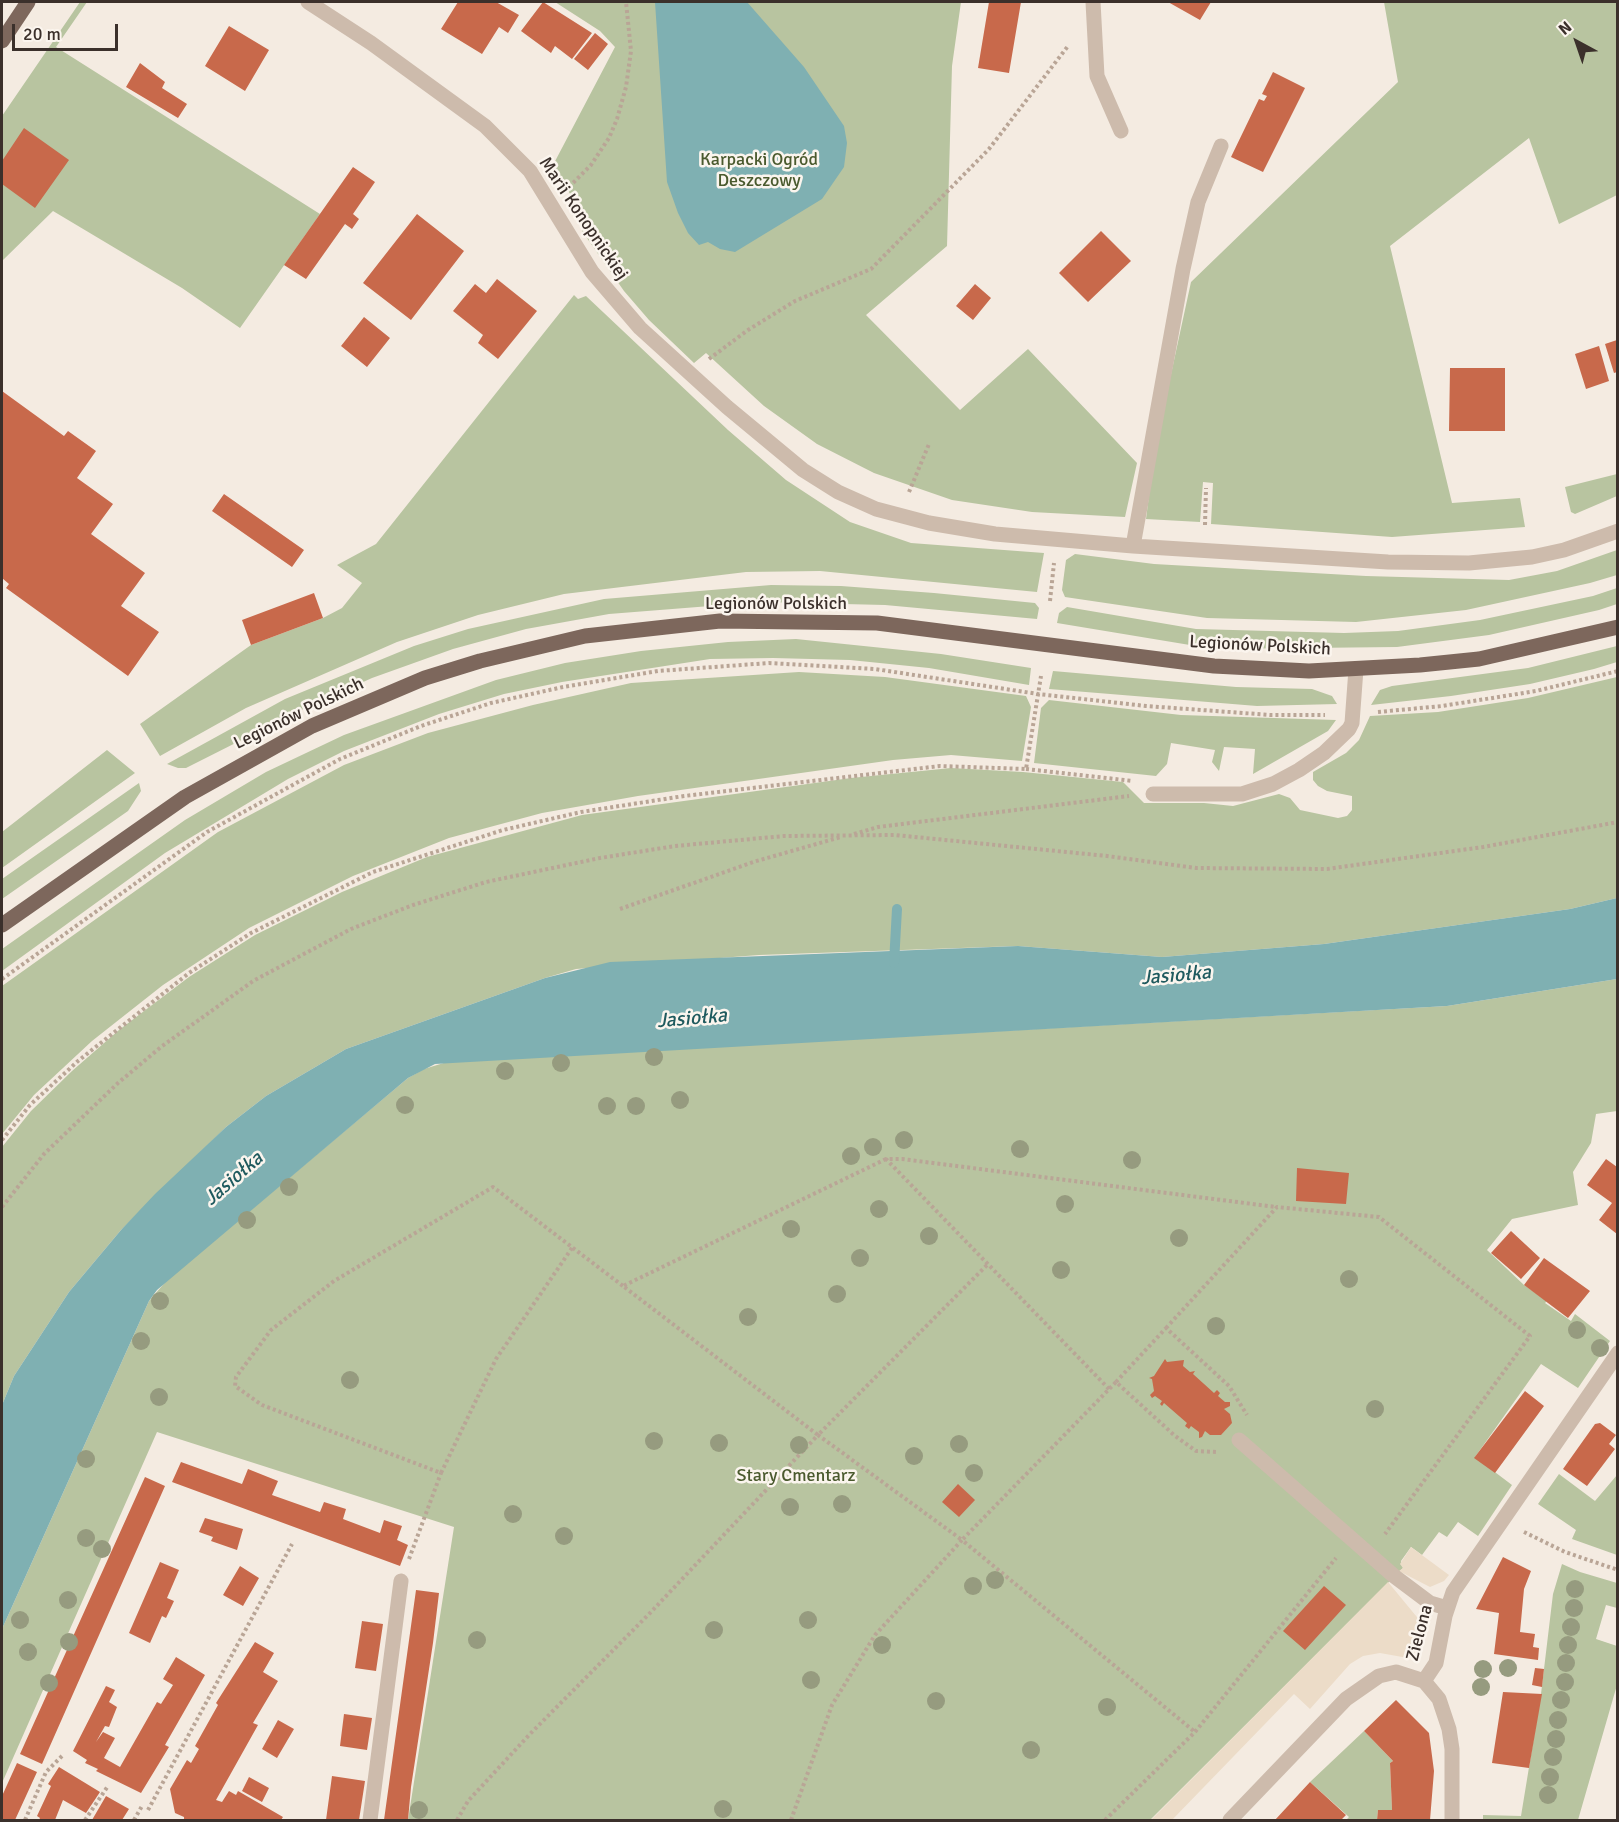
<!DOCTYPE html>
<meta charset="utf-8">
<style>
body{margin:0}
#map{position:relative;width:1619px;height:1822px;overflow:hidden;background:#f4ebe1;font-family:Signika,sans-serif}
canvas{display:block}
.frame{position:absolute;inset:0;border:3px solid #3b302b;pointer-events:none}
.north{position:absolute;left:1547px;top:12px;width:60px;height:60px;-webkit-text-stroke:4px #fbf5ee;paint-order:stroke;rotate:320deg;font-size:16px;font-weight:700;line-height:24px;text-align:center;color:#3b302b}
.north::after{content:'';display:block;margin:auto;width:21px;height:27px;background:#3b302b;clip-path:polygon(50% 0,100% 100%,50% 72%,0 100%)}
.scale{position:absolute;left:12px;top:24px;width:106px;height:27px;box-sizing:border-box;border:3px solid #3b302b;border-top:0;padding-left:8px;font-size:18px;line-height:21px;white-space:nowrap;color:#3b302b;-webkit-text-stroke:4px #fbf5ee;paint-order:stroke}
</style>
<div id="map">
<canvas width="1619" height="1822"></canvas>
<div class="frame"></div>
<div class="north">N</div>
<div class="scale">20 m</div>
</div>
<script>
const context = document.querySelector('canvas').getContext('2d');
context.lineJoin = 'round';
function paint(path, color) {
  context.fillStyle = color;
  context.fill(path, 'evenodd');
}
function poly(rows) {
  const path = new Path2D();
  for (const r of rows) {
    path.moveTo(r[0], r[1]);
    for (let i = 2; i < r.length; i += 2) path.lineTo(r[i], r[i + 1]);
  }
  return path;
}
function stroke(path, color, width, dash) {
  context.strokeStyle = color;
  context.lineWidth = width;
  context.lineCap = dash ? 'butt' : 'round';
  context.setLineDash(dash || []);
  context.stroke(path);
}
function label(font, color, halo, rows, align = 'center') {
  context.font = font + ' Signika,sans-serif';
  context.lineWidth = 5;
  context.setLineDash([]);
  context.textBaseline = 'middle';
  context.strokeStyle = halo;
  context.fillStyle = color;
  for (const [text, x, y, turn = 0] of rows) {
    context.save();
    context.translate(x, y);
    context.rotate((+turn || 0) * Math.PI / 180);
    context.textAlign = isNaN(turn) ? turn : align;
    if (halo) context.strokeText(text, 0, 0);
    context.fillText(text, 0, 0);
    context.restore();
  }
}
const green = poly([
 [80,2,87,2,56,47,320,214,240,328,182,288,53,211,2,261,2,116],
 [555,2,961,2,952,66,947,246,866,315,960,410,1028,349,1137,463,1125,517,1032,512,952,500,874,473,817,444,764,406,706,353,694,363,649,320,624,291,582,231,585,216,552,167,615,47,600,31],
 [1384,2,1617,2,1617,195,1559,224,1529,138,1390,246,1452,503,1520,498,1525,527,1392,537,1211,524,1213,483,1203,482,1200,522,1146,519,1155,448,1191,282,1398,82],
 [574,295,578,299,586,296,728,430,786,480,850,522,911,543,1044,553,1037,592,820,571,746,572,564,594,478,615,397,642,246,708,160,756,140,724,251,645,323,618,342,608,362,583,337,565,376,544],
 [1617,474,1617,496,1575,514,1571,512,1565,487],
 [1617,550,1617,575,1590,583,1466,610,1356,622,1207,618,1065,597,1062,590,1066,560,1075,554,1154,564,1366,576,1509,580,1557,571],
 [771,585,841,586,934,593,1035,603,1039,608,1037,619,885,605,761,602,609,614,526,629,453,649,372,678,299,711,186,768,178,768,167,764,285,699,414,646,468,629,604,599],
 [1617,588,1617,604,1599,610,1489,635,1397,647,1214,649,1057,623,1059,613,1067,607,1196,629,1344,633,1398,631,1480,620,1593,596],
 [796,639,941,654,1031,668,1029,685,929,668,850,660,773,658,710,659,562,682,504,694,439,714,344,751,288,779,165,853,2,971,2,949,185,820,266,772,344,735,496,680,565,663,641,651,728,642],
 [1617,646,1617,662,1594,669,1530,684,1451,696,1371,705,1380,690,1392,686,1528,668],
 [1053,671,1236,687,1312,689,1332,696,1337,704,1257,706,1049,689],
 [799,672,885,677,1026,696,1031,707,1022,761,951,755,893,760,638,796,542,813,449,838,353,876,249,928,163,985,92,1041,34,1095,2,1134,2,986,218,832,344,765,428,733,533,705,631,683],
 [1617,677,1617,898,1570,909,1324,944,1162,957,1018,946,759,955,576,969,545,978,346,1049,266,1096,226,1127,121,1230,69,1292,14,1376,2,1405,2,1147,31,1111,72,1071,119,1030,189,977,255,935,342,892,427,857,582,815,851,778,951,768,1023,772,1123,782,1144,803,1204,803,1233,806,1279,794,1290,798,1300,810,1338,818,1347,816,1352,810,1352,796,1327,791,1318,786,1313,780,1313,772,1346,753,1359,740,1370,716,1438,712,1528,698],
 [1049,700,1181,715,1336,720,1328,731,1253,774,1255,749,1224,747,1219,771,1212,762,1215,750,1171,743,1167,764,1156,776,1034,763,1041,708],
 [107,750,135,773,2,868,2,832],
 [139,783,141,791,128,811,2,899,2,879],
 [1617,979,1617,1111,1596,1114,1591,1143,1573,1172,1578,1205,1512,1219,1487,1250,1524,1285,1547,1301,1545,1303,1571,1321,1575,1314,1610,1341,1578,1388,1541,1364,1475,1457,1512,1485,1478,1536,1458,1522,1447,1537,1439,1532,1422,1555,1411,1547,1401,1561,1403,1568,1150,1820,408,1820,454,1527,157,1432,2,1783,2,1629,149,1301,168,1279,408,1078,424,1069,447,1062,1447,1006],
 [1559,1474,1595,1501,1617,1475,1617,1555,1572,1539,1576,1530,1538,1504],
 [1562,1564,1580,1572,1617,1583,1617,1608,1606,1605,1596,1639,1617,1646,1617,1685,1578,1820,1483,1820,1483,1815,1521,1816,1541,1694,1553,1594],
 [1364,1731,1393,1761,1390,1763,1392,1810,1378,1810,1377,1820,1346,1820,1349,1817,1310,1782]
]);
const plaza = poly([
 [1411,1547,1449,1575,1444,1581,1430,1587,1399,1571,1403,1568,1400,1564],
 [1388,1582,1421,1622,1420,1647,1416,1656,1408,1658,1380,1653,1363,1656,1350,1664,1310,1709,1294,1694,1172,1820,1151,1820]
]);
const water = poly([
 [655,2,747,2,804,67,844,126,847,143,844,167,822,199,735,252,720,249,708,242,699,245,688,233,678,213,667,182],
 [1617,898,1617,979,1447,1006,435,1064,408,1078,157,1290,149,1301,2,1629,2,1405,14,1376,69,1292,121,1230,155,1194,226,1127,266,1096,346,1049,545,978,610,962,1018,946,1162,957,1324,944,1570,909]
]);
const stream = poly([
 [894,963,897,909]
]);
const building = poly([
 [458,2,496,2,519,15,508,33,499,27,482,54,441,29],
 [543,2,592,33,572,59,555,46,551,53,521,31],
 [989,2,1021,2,1009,73,978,68],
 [1168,2,1211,2,1200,20],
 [229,26,269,50,245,91,205,66],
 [595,33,608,44,588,70,574,59],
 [140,63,165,82,162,88,187,104,178,118,126,87],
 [1273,72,1305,88,1263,172,1231,157,1259,99,1264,101,1267,96,1262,94],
 [24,128,69,160,35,208,2,184,2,161],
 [353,167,375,182,353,214,359,219,352,229,345,224,306,279,284,265],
 [417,214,464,251,411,320,363,283],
 [1101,231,1131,261,1088,302,1059,273],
 [497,279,537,311,498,359,478,343,483,335,453,311,475,284,486,293],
 [975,284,991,298,973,320,956,306],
 [364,317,390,338,367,367,341,346],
 [1617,340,1617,372,1614,373,1605,344],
 [1599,346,1609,381,1586,389,1575,354],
 [1450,368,1505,368,1505,431,1449,431],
 [2,391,64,436,68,431,96,451,77,478,113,504,91,534,145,573,121,606,159,632,128,676,6,588,9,584,2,578],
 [224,494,304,550,292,567,212,511],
 [314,593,323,618,251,645,242,620],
 [1606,1159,1617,1167,1617,1234,1599,1220,1612,1203,1587,1185],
 [1297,1168,1349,1173,1346,1204,1296,1201],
 [1511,1231,1540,1258,1521,1279,1491,1253],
 [1544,1258,1590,1291,1568,1318,1524,1285],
 [1165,1359,1167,1362,1184,1360,1183,1366,1190,1372,1195,1371,1193,1374,1214,1393,1217,1390,1220,1393,1218,1396,1225,1402,1230,1402,1230,1406,1224,1409,1230,1414,1232,1423,1221,1435,1210,1435,1205,1431,1202,1437,1199,1438,1199,1432,1191,1426,1189,1429,1185,1426,1187,1423,1164,1403,1162,1406,1160,1404,1162,1401,1155,1396,1152,1398,1150,1395,1154,1391,1152,1379,1149,1378,1154,1376],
 [1525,1391,1544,1406,1495,1473,1474,1458],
 [1600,1423,1616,1435,1609,1444,1615,1449,1587,1486,1563,1469,1595,1424],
 [181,1462,242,1484,248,1469,278,1481,272,1495,320,1512,324,1502,346,1509,343,1519,380,1533,384,1520,402,1526,397,1540,408,1545,400,1566,172,1482],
 [145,1477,165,1486,42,1764,20,1754],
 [958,1484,975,1500,959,1517,942,1502],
 [205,1518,243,1529,237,1550,211,1541,213,1537,199,1532],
 [1503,1557,1531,1571,1524,1589,1520,1632,1535,1634,1533,1647,1539,1648,1538,1660,1494,1654,1499,1613,1476,1609],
 [160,1562,179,1570,167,1598,174,1601,166,1618,162,1616,150,1643,129,1633],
 [240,1566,259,1578,243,1606,223,1595],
 [1324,1586,1346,1605,1305,1650,1283,1631],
 [416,1590,439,1593,433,1643,411,1787,408,1820,384,1820],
 [362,1621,383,1624,376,1671,355,1668],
 [255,1642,274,1653,263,1672,278,1681,253,1723,258,1725,216,1800,222,1802,229,1791,236,1795,238,1791,283,1817,281,1820,184,1820,184,1817,175,1813,170,1789,187,1760,191,1763,199,1749,195,1746,218,1705,216,1703],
 [176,1657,205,1675,165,1745,169,1747,141,1793,96,1771,98,1769,85,1763,87,1760,73,1751,106,1686,115,1690,109,1702,117,1707,109,1727,105,1726,96,1742,103,1732,115,1738,104,1758,120,1767,157,1702,161,1704,173,1685,163,1679],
 [1535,1668,1544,1669,1542,1687,1532,1685],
 [1503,1692,1542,1694,1529,1768,1492,1763],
 [1396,1700,1429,1733,1434,1771,1430,1820,1377,1820,1378,1810,1392,1810,1390,1763,1393,1761,1364,1731],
 [344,1714,372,1718,367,1750,340,1746],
 [278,1720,294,1729,277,1758,262,1749],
 [17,1763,37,1772,15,1820,2,1820,2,1796],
 [59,1767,100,1792,86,1813,63,1800,55,1820,39,1820,40,1818,37,1816,51,1786,48,1784],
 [332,1776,365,1781,359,1820,326,1820],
 [249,1777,269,1788,262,1802,242,1791],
 [1310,1782,1346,1815,1341,1820,1275,1820],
 [106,1796,129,1809,122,1820,92,1820]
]);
const path = poly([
 [569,187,591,165,609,138,617,119,626,87,631,51,626,2],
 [709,359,748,330,795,301,871,269,989,149,1068,46],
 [909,492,929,444],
 [1205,525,1206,488],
 [1050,601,1054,563],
 [1378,712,1442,706,1536,691,1618,671],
 [1026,769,1133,781],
 [854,834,878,827,1129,796],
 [620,909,753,862,841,837],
 [2,979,207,832,340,759,421,726,491,703,563,687,658,671,769,663,875,669,1038,694,1146,706,1271,715,1325,715],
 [2,1140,30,1105,78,1061,189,973,251,933,373,872,503,830,581,812,684,796,940,766,1026,769,1041,676],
 [886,1159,623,1286,818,1435,989,1263],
 [2,1207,44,1154,118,1083,161,1047,253,981,351,929,413,905,486,882,600,858,675,846,784,836,895,835,1107,856,1196,868,1327,869,1483,847,1618,822],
 [572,1248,496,1359,441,1473,262,1405,235,1386,236,1377,271,1330,334,1281,493,1187,623,1286],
 [1166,1328,1277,1207,1379,1217,1530,1336,1385,1534],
 [1116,1382,1166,1328,1229,1386,1247,1415],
 [1109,1389,886,1159,902,1159,1276,1207],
 [1524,1532,1565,1552,1618,1570],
 [409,1559,441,1473],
 [148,1810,292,1544],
 [25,1820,46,1772,62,1756],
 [85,1820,108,1786],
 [134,1820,142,1806],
 [457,1820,468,1801,530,1734,651,1612,818,1435,962,1540,1116,1382,1174,1435,1196,1451,1217,1452],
 [791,1820,832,1705,875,1635,962,1540,1195,1732],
 [1105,1820,1195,1732,1336,1558]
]);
const minor = poly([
 [308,2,371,43,485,126,530,171,592,272,640,328,727,407,803,470,838,492,876,509,929,523,995,534,1133,546,1388,562,1469,563,1532,557,1564,550,1618,531],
 [1093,2,1097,76,1121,131],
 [1133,546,1183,269,1198,202,1221,146],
 [1153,794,1242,794,1273,784,1299,770,1324,753,1349,729,1352,723,1356,669],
 [1239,1440,1394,1576,1430,1603,1447,1608],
 [1424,1681,1436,1663,1445,1616,1453,1592,1618,1353],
 [370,1820,401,1581],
 [1230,1820,1346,1699,1379,1676,1396,1672,1424,1681,1439,1699,1449,1729,1452,1749,1452,1820]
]);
const major = poly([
 [2,41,28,2],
 [2,925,185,797,312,726,425,678,480,661,585,636,720,621,877,623,1214,666,1309,671,1420,665,1479,659,1618,627]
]);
const trees = [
 [654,1057],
 [561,1063],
 [505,1071],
 [680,1100],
 [405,1105],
 [607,1106],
 [636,1106],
 [904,1140],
 [873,1147],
 [1020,1149],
 [851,1156],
 [1132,1160],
 [289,1187],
 [1065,1204],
 [879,1209],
 [247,1220],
 [791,1229],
 [929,1236],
 [1179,1238],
 [860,1258],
 [1061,1270],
 [1349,1279],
 [837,1294],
 [160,1301],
 [748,1317],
 [1216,1326],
 [1577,1330],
 [141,1341],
 [1600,1348],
 [350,1380],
 [159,1397],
 [1375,1409],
 [654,1441],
 [719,1443],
 [959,1444],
 [799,1445],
 [914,1456],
 [86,1459],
 [974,1473],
 [842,1504],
 [790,1507],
 [513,1514],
 [564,1536],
 [86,1538],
 [102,1549],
 [995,1580],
 [973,1586],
 [1575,1589],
 [68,1600],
 [1574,1608],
 [20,1620],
 [808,1620],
 [1571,1627],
 [714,1630],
 [477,1640],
 [69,1642],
 [882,1645],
 [1568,1645],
 [28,1652],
 [1566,1663],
 [1508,1668],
 [1483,1669],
 [811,1680],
 [1565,1682],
 [49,1683],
 [1481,1687],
 [1561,1700],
 [936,1701],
 [1107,1707],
 [1558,1720],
 [1556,1739],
 [1031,1750],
 [1553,1757],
 [1550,1777],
 [1548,1795],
 [723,1809],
 [419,1810]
];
const parkNames = [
 ["Karpacki Ogród",759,160],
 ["Deszczowy",759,181],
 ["Stary Cmentarz",796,1476]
];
const streetNames = [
 ["Marii Konopnickiej",583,219,56],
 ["Legionów Polskich",776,604],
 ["Legionów Polskich",1260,646,3],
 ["Legionów Polskich",299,714,-26],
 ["Zielona",1420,1633,-75]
];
const waterNames = [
 ["Jasiołka",1176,976,-5],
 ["Jasiołka",692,1019,-5],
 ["Jasiołka",234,1179,-41]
];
paint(green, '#b8c4a0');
paint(plaza, '#ecdcc8');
paint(water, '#7fb0b2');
stroke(stream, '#7fb0b2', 10);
paint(building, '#c8694b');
stroke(path, '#b9a596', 4, [3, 3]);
stroke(minor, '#cdbbac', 15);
stroke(major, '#7d675c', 15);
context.fillStyle = '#969b7f';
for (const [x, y] of trees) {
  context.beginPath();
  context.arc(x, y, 9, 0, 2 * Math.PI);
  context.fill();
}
label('18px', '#4a5a2e', '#fbf5ee', parkNames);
label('18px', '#3b302b', '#fbf5ee', streetNames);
label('italic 20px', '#1f5a5e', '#fbf5ee', waterNames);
</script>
